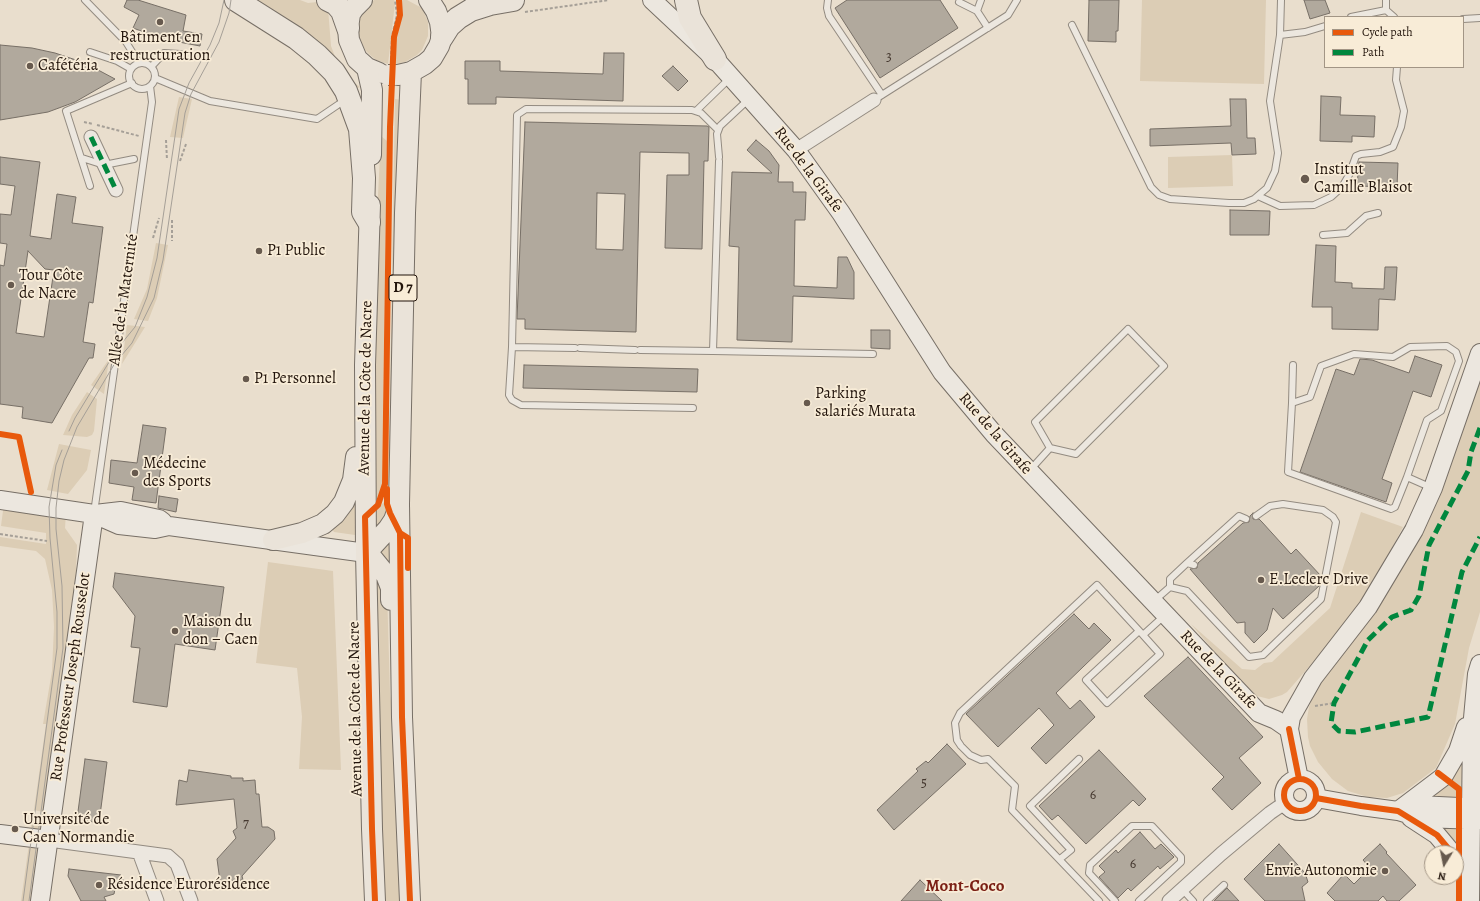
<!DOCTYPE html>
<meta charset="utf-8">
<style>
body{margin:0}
#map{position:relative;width:1480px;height:901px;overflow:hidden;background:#e9decd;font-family:Alegreya,serif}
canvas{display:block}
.legend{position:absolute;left:1324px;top:16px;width:140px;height:52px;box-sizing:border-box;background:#f8ecd7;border:1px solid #a29585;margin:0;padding:5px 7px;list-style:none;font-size:12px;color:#21130a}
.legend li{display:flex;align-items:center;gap:8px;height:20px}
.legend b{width:20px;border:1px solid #a29585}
.north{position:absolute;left:1424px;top:845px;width:40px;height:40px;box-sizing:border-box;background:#f8ecd7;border:1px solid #a29585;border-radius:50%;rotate:190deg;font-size:11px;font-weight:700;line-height:16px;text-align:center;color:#21130a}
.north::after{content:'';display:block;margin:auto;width:14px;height:18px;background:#675a4e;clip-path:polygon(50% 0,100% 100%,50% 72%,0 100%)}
</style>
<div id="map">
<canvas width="1480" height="901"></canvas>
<ul class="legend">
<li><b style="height:5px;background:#e8590c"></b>Cycle path</li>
<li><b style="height:5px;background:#00873e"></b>Path</li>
</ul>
<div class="north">N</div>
</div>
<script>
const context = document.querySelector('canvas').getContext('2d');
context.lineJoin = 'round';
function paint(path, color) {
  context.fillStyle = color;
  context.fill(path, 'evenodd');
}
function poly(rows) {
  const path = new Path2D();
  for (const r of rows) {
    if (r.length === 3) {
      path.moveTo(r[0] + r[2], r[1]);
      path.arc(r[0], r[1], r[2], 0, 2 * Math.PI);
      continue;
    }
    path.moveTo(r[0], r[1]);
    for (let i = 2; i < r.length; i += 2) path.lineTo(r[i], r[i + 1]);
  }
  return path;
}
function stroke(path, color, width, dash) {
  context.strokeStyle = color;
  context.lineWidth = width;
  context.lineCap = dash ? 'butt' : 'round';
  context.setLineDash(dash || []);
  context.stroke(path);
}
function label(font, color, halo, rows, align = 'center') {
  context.font = font + ' Alegreya,serif';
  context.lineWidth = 3.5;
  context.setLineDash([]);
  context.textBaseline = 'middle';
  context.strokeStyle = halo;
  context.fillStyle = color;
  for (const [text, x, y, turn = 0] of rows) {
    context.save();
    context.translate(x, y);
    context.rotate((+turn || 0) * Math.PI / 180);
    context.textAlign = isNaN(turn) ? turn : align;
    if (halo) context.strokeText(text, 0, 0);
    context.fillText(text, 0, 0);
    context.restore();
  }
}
const green = poly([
 [249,0,300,0,308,3,317,2,328,8,331,46,336,59,352,81,360,87,353,90],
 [374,0,394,0,395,3,388,64,376,60,370,55,365,50,359,37,358,29,361,15],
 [402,0,407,0,422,8,428,22,428,36,422,50,417,55,405,62,395,64,397,37,402,12],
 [1142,0,1266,0,1264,84,1140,81],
 [179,97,192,99,183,138,170,137],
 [395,99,402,100,390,511,388,503],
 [381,136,387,141,382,471,382,492,372,506,377,215],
 [1232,155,1233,186,1168,188,1168,157],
 [156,243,168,245,157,298,148,321,134,319,147,289],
 [127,325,145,327,122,364],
 [109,359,104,394,91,385],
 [1480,374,1480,612,1469,648,1455,724,1436,768,1403,793,1387,798,1368,797,1348,791,1332,779,1318,762,1310,746,1308,737,1307,719,1309,707,1318,683,1359,632],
 [87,392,97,399,94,431,92,435,87,437,63,435,72,415],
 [59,444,91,450,87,470,68,494,47,490],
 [355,501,355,535,334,532,331,528],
 [384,502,389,517,375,534,372,515],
 [4,503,66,513,65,528,77,545,75,596,48,813,34,810,46,724,43,724,52,671,54,627,52,590,45,559,36,551,0,546,0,537,46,544,46,533,1,526],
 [1361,512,1403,527,1386,559,1356,608,1328,645,1287,692,1282,695,1269,699,1257,696,1235,676,1191,624,1242,669,1255,670,1264,663,1272,662,1330,608],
 [394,533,395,562,384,562,377,551],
 [268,562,333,571,341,770,299,769,302,717,297,668,256,663],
 [372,574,387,589,390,694,396,738,403,901,381,901],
 [1459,763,1463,765,1463,800,1420,800],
 [33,816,47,819,43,828,30,832],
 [1428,823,1462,828,1463,860,1457,851],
 [29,844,38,850,35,901,21,901]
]);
const building = poly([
 [127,0,138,0,186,15,183,31,202,34,200,46,163,39,133,28,139,15,124,7,127,0],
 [847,0,940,0,958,28,880,78,835,8,847,0],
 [1089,0,1119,0,1118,31,1116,31,1116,42,1088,41,1089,0],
 [1304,0,1325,0,1330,13,1310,19,1304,0],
 [0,45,32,48,55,53,85,63,115,79,75,102,48,112,0,120,0,45],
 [604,53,624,53,623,101,496,97,496,104,468,104,468,79,465,79,465,61,500,61,500,71,603,74,604,53],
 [673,66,688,81,678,91,662,76,673,66],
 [1321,96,1341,97,1340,115,1375,116,1374,137,1352,136,1352,142,1320,141,1321,96],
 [1230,99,1246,99,1247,138,1255,138,1256,154,1232,155,1231,143,1150,146,1150,129,1231,126,1230,99],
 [525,122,707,126,709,127,708,161,704,161,702,249,665,248,667,175,689,175,689,153,640,152,636,332,525,329,525,319,517,319,525,122],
 [597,193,625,194,623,250,596,249,597,193],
 [756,140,769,151,779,165,778,182,793,182,793,192,806,192,805,220,795,220,794,286,837,288,838,257,847,257,854,272,854,299,793,296,792,342,737,340,739,247,729,246,732,172,772,173,747,150,756,140],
 [0,157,40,162,30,236,51,239,57,194,76,197,72,223,103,227,93,303,89,302,83,342,95,344,93,358,89,358,52,423,22,418,23,407,0,404,0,265,4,266,7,244,0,243,0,214,11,215,15,186,0,184,0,157],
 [28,251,45,269,54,270,44,337,16,333,28,251],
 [1359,162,1398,163,1397,187,1357,186,1359,162],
 [1230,210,1270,211,1269,235,1230,235,1230,210],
 [1316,245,1336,246,1335,282,1352,283,1352,288,1384,289,1385,267,1397,267,1395,300,1379,299,1378,330,1332,329,1332,307,1312,307,1316,245],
 [871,330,890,330,890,349,871,348,871,330],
 [1415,356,1442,365,1431,397,1413,391,1382,479,1392,483,1386,502,1300,472,1336,369,1354,375,1360,359,1372,360,1409,373,1415,356],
 [524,365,698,369,697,392,523,388,524,365],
 [143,425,166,428,156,503,132,500,134,487,109,483,111,460,137,463,143,425],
 [159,496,178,499,176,512,158,508,159,496],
 [1253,513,1253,519,1259,519,1262,522,1291,554,1296,549,1321,576,1319,586,1283,619,1273,608,1267,630,1254,643,1245,633,1245,622,1237,623,1190,569,1197,568,1198,563,1243,523,1249,522,1250,516,1253,513],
 [115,573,224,587,215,650,175,644,167,707,133,702,140,648,131,647,135,616,113,587,115,573],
 [1074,614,1089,629,1094,623,1111,640,1056,693,1070,709,1080,700,1095,717,1046,764,1031,748,1054,725,1039,708,998,747,966,714,1074,614],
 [1188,657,1263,737,1239,758,1261,783,1232,810,1212,789,1224,777,1144,696,1188,657],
 [947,744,966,764,894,830,877,810,918,771,916,769,926,761,928,763,947,744],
 [1099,750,1146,799,1139,806,1133,800,1086,844,1058,815,1052,820,1039,806,1099,750],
 [85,759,107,762,99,823,77,819,85,759],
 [189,770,231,776,231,778,243,778,243,781,255,780,256,794,259,794,262,827,268,827,274,831,275,839,242,876,243,880,220,881,217,859,236,838,233,831,237,828,234,799,176,805,179,780,187,782,189,770],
 [1140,832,1155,849,1161,844,1174,857,1160,869,1158,866,1131,891,1128,888,1118,898,1099,877,1105,872,1099,866,1116,850,1118,853,1140,832],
 [1279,844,1305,873,1308,882,1302,887,1305,901,1265,901,1244,879,1279,844],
 [1380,844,1387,852,1386,853,1416,885,1399,901,1387,901,1383,896,1378,901,1335,901,1327,893,1344,874,1354,884,1370,868,1363,860,1380,844],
 [69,869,121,875,125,885,115,889,114,894,104,897,106,901,81,901,68,876,69,869],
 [920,880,942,901,901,901,920,880],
 [1227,888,1239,901,1214,901,1227,888]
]);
const path = poly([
 [525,12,609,0],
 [391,59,392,36,397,15,395,0],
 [84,122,93,124],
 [97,125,139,136],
 [166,140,167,160],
 [180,161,186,144],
 [172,220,172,241],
 [153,238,159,218],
 [0,534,47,541],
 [1315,706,1334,703]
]);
const lane = poly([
 [85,0,126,42,139,63],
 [828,0,827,8,829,16,882,95],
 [1281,0,1280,35,1305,32,1325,26],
 [1386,0,1386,10,1394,17],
 [959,2,977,11,981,0],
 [977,11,988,28],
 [1351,17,1386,10],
 [1463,19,1480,18],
 [1072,25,1151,187,1159,195,1170,199,1229,203,1244,203,1254,199,1267,188,1275,171,1278,153,1270,101,1280,35],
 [90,52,117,61,131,69],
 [142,76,13],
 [151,67,164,53,180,54],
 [155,78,210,101,317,119,345,100],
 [874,100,1008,15,1017,0],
 [696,111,729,79],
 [719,157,717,134,720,126,749,99],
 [82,158,104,165,134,159],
 [719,161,713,351,873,354],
 [90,186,66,111,132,83],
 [1258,196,1280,206,1314,205,1331,197,1342,187,1349,175,1356,156,1361,154,1380,152,1393,147,1401,127,1404,111,1396,80,1397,67],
 [1323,235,1347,233,1366,216,1378,213],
 [512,347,509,395,512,400,521,405,693,408],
 [575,348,512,347,517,115,526,109,692,110,701,113,718,130],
 [580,348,635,350],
 [640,350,713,351],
 [1293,365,1292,403,1310,397,1321,366,1354,354,1393,357,1410,347,1447,346,1456,352,1459,361,1441,411,1427,420,1407,477],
 [1292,403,1288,472,1391,509,1395,507,1407,477,1432,488],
 [1031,469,1050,448,1076,454,1164,366,1128,329,1035,422,1050,448],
 [94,513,152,102,150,86],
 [1187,563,1239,516,1246,519],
 [1170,587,1170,579,1187,563,1194,565],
 [1154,601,1170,587,1187,591,1249,657,1263,655,1321,599,1336,522,1333,517,1323,510,1283,504,1270,506,1256,516],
 [1139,631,1086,680,1107,703,1160,654,1143,635],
 [1060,859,1071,850,1030,806,1079,759],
 [1182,889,1193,901],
 [1099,901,1012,810,1015,786,988,759,981,760,970,755,961,746,957,740,955,723,960,713,1097,585,1143,635,1164,616],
 [1115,901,1089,873,1090,865,1132,826,1152,826,1181,857,1181,862,1139,901],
 [1207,901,1224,885]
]);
const street = poly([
 [91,137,116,190],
 [796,150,874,100],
 [49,840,168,856,177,864,191,901],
 [139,852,157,901],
 [1169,901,1221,854,1270,813,1286,802]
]);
const secondary = poly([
 [652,0,715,59,796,150,841,213,942,372,994,434,1259,713,1276,720,1289,729],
 [0,500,94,514,119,525,155,529,169,526,366,553],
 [95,514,121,511,159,519,163,522],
 [1300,795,16],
 [1299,779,1289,729,1291,717,1313,678,1368,607,1414,530,1433,488,1480,353],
 [1316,798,1361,806,1398,811,1421,818,1480,820],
 [1403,810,1418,805,1480,808],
 [1398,811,1443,777,1458,751,1466,727],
 [1411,818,1437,835,1452,853],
 [0,834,49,840],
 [40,901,94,514],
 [1470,901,1472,729,1477,674,1480,664]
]);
const primary = poly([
 [362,0,354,8,350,14,348,28,349,40,357,59,367,68,379,73],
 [367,68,372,90,371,155],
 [398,75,411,72,425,64,432,58,439,46,442,37,440,22,436,11,429,0],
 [370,205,365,365,366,553,372,829,375,901],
 [273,540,302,533,323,524,335,514,344,502,353,480,356,457],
 [366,553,373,559,386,575,391,588,391,600],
 [366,553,388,529,394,520,398,509],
 [410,901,402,717,399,504,405,213,411,72]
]);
const highway = poly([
 [236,0,296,38,317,55,334,72,346,91,360,129,364,178,363,212,369,222],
 [328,0,336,4,342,11,348,28],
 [686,0,690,18,715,59],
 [442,37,449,26,458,18,471,10,490,4,513,0]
]);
const tram = poly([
 [69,431,75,418,117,349,135,327,147,297,157,258,179,109,189,83,210,45,219,23,224,0],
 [23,901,57,648,57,612,50,538,49,507,56,465,62,450],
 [29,901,63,648,62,586,56,529,56,508,59,481,64,460,77,427,115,363,132,343,154,298,163,260,185,113,191,94,219,42,229,13,231,0]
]);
const primaryBridge = poly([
 [388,75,395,75]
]);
const quiet = poly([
 [91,137,116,190],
 [1480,428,1471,452,1468,471,1429,545,1419,596,1411,610,1392,617,1368,640,1334,703,1331,723,1339,731,1355,732,1428,717,1462,572,1480,537]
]);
const cycleway = poly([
 [0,434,19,437,31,492],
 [387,489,387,504,390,513,400,533,408,538,408,568],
 [400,533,402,717,410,901],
 [1289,729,1299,779],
 [1438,773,1459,789,1459,901],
 [1300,795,16],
 [1316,798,1361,806,1398,811,1437,835,1452,853],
 [375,901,372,829,365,517,378,505,385,484,390,127,394,37,400,15,399,0]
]);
const markers = [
 [160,22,4,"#675a4e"],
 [30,66,4,"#675a4e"],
 [1305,179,5,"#675a4e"],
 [259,251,4,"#675a4e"],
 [11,285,4,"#675a4e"],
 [246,379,4,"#675a4e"],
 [807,403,4,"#675a4e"],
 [135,473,4,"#675a4e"],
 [1261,580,4,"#675a4e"],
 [175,631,4,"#675a4e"],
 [15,829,4,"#675a4e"],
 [1385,871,4,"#675a4e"],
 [99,885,4,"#675a4e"]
];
const numberNames = [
 ["3",889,58],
 ["5",924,784],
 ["6",1093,796],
 ["7",246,825],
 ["6",1133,865]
];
const shields = [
 [403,288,28]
];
const shieldNames = [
 ["D 7",403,288]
];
const poiNames = [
 ["Bâtiment en",160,38,"center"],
 ["restructuration",160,56,"center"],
 ["Cafétéria",38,66],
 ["Institut",1314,170],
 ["Camille Blaisot",1314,188],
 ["P1 Public",267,251],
 ["Tour Côte",19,276],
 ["de Nacre",19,294],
 ["P1 Personnel",254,379],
 ["Parking",815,394],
 ["salariés Murata",815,412],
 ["Médecine",143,464],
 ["des Sports",143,482],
 ["E.Leclerc Drive",1269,580],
 ["Maison du",183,622],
 ["don – Caen",183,640],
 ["Université de",23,820],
 ["Caen Normandie",23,838],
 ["Envie Autonomie",1377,871,"right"],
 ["Résidence Eurorésidence",107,885]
];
const streetNames = [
 ["Rue de la Girafe",808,170,53],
 ["Allée de la Maternité",124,300,-82],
 ["Avenue de la Côte de Nacre",366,388,-89],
 ["Rue de la Girafe",995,434,49],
 ["Rue de la Girafe",1218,670,46],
 ["Rue Professeur Joseph Rousselot",71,677,-82],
 ["Avenue de la Côte de Nacre",356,709,-91]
];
const neighbourhoodNames = [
 ["Mont-Coco",965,887]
];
paint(green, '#dccdb5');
paint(building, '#b1a99d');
stroke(building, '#776f66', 1);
stroke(lane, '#938b81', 8);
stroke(street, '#938b81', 15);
stroke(secondary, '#776f66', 20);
stroke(primary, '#776f66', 22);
stroke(highway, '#776f66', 24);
stroke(path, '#a59f97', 2, [3, 2]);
stroke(lane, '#ece7df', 6);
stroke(street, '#ece7df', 13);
stroke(secondary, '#ece7df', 18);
stroke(primary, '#eae3d9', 20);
stroke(highway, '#eae3d9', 22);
stroke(tram, '#a59f97', 1);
stroke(primaryBridge, '#776f66', 22, []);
stroke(primaryBridge, '#eae3d9', 20);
stroke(quiet, '#00873e', 5, [10, 5]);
stroke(cycleway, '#e8590c', 6);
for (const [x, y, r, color] of markers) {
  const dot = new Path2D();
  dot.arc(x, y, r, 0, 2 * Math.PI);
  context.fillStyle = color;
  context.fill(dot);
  stroke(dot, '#f8ecd7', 1.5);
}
label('14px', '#45382f', null, numberNames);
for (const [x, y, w] of shields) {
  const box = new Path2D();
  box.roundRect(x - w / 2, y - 13, w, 26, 3);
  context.fillStyle = '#f8ecd7';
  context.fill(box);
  stroke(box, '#21130a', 1);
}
label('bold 15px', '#21130a', null, shieldNames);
label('16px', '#21130a', '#f8ecd7', poiNames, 'left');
label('16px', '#21130a', '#f8ecd7', streetNames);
label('bold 17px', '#7a1f14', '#f8ecd7', neighbourhoodNames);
</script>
